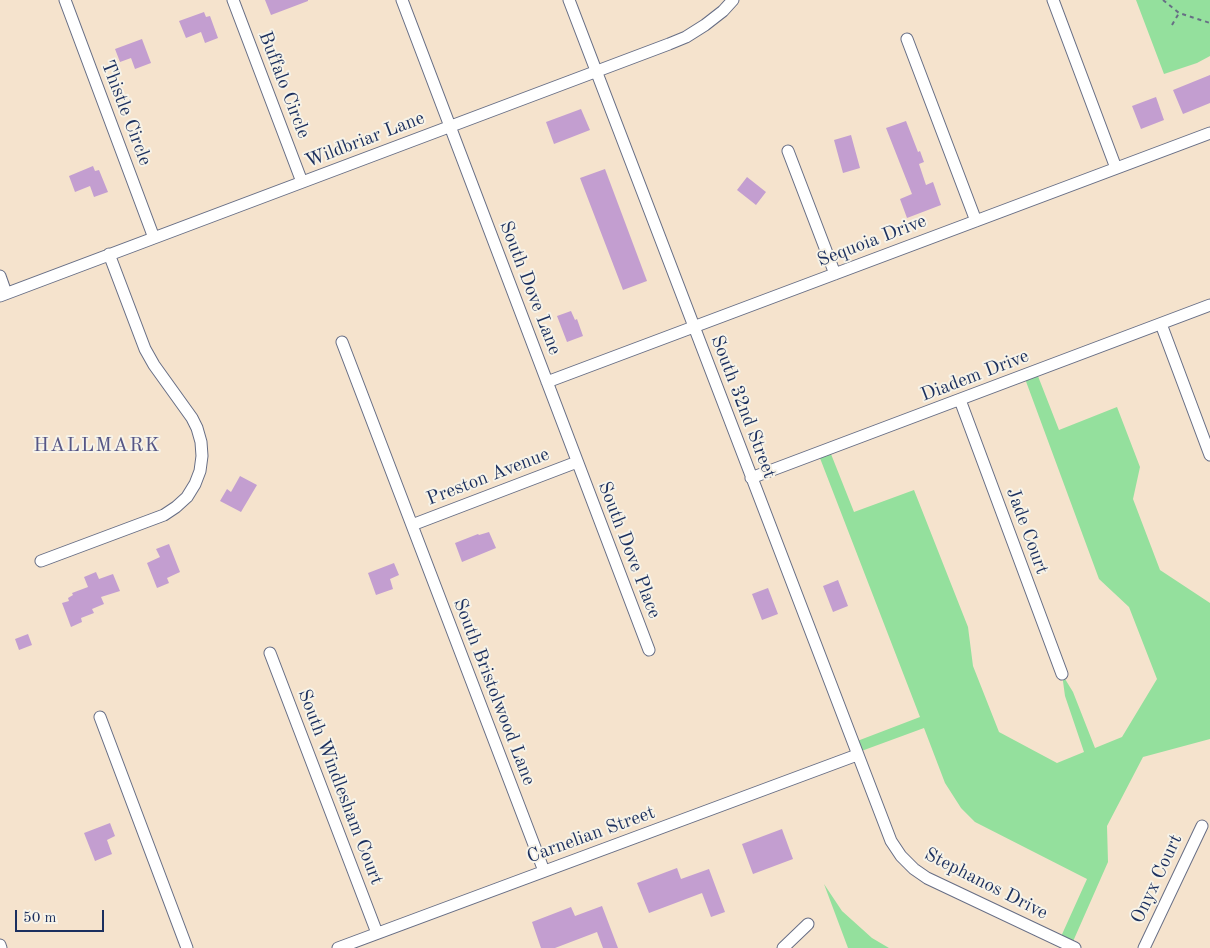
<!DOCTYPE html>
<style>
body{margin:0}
#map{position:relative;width:1210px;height:948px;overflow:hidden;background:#f5e3cd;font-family:"Old Standard TT",serif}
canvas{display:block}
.scale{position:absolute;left:15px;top:910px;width:89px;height:22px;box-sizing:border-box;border:2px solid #1b2f5e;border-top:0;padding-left:6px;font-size:15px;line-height:18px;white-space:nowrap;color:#1b2f5e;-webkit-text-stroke:4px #f7f3e8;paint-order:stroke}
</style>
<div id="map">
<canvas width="1210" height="948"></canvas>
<div class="scale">50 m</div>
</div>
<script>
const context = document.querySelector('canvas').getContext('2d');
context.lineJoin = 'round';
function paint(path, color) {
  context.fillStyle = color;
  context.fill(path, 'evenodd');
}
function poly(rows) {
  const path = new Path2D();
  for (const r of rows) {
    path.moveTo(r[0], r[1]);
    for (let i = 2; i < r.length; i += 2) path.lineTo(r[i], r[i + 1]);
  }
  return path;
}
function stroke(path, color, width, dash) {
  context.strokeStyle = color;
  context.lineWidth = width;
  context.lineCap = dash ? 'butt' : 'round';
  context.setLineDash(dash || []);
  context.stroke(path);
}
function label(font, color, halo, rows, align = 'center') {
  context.font = font + ' "Old Standard TT",serif';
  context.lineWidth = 4;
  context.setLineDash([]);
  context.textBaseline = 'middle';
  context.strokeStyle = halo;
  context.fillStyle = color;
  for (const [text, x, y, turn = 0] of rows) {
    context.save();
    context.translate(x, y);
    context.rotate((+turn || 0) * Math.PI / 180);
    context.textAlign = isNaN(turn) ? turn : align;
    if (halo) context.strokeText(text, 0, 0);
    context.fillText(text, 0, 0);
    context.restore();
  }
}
const green = poly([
 [1136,0,1210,0,1210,56,1197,63,1164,74],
 [1036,371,1059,430,1117,407,1140,467,1133,499,1160,570,1210,603,1210,739,1143,757,1107,826,1108,862,1071,946,1059,941,1087,879,975,822,961,808,945,783,924,728,856,753,852,743,920,717,818,453,829,449,854,512,914,490,968,627,973,666,999,732,1057,763,1084,752,1065,696,1062,674,1073,692,1095,748,1122,737,1157,679,1129,607,1099,579,1024,376],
 [824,884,842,911,872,938,889,948,848,948]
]);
const building = poly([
 [265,0,308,0,308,1,271,15],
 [204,12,206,17,210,16,218,38,205,43,201,32,186,38,179,21],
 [142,39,151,63,135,69,131,58,120,62,115,49],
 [1210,75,1210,103,1183,114,1173,90],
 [1156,97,1164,120,1141,129,1132,106],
 [581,109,590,130,554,144,546,122],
 [906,121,918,152,920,151,924,162,919,164,926,185,933,182,941,205,907,218,900,199,912,194,886,128],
 [851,135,860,168,843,173,834,140],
 [93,166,95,171,99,170,108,192,94,197,90,186,75,192,69,176],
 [605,169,647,281,623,290,580,178],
 [747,177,766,192,756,205,737,190],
 [571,311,575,320,577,319,583,336,567,342,557,316],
 [240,476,257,485,241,512,220,501,227,489,231,492],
 [489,532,496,548,462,562,455,543,478,534,479,535],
 [169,544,180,572,167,578,169,583,157,588,147,563,160,557,156,549],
 [394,563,399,575,390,579,393,589,376,595,368,573],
 [96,572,99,579,113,574,120,591,101,597,104,604,92,609,94,613,81,618,82,622,71,627,62,603,69,601,68,598,73,595,72,593,88,587,84,577],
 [838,580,848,606,833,612,823,586],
 [768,588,778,614,762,620,752,594],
 [28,634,32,645,19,650,15,639],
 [110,823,115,836,107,840,112,854,95,861,84,833],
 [782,829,793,859,753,874,742,844],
 [677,868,681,879,709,869,725,912,711,917,702,893,649,913,637,883],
 [602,906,618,948,603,948,597,932,555,948,541,948,532,922,571,907,575,916]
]);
const path = poly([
 [1163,0,1179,13,1210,23],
 [1172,25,1179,13]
]);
const street = poly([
 [65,0,154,238],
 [233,0,302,182],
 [402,0,649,650],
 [569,0,891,841,901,856,914,869,927,878,1075,948],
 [1053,0,1116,168],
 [907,39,976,221],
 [788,151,835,274],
 [0,276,6,293],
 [0,296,669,44,686,37,705,25,723,11,733,0],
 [1161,324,1210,455],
 [342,342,544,871],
 [547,382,1210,133],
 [960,400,1062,674],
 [751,478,1210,305],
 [412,525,577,462],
 [41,561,164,515,176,507,187,497,195,484,200,471,202,456,201,442,197,428,192,418,154,365,145,349,109,254],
 [270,653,377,933],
 [100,717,187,948],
 [0,945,1,948],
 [338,948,857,755],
 [783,948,808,924],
 [1144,948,1202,826]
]);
const streetNames = [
 ["Buffalo Circle",284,85,69],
 ["Thistle Circle",126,113,69],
 ["Wildbriar Lane",365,140,-21],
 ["Sequoia Drive",872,241,-21],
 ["South Dove Lane",530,288,69],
 ["Diadem Drive",975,376,-21],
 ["South 32nd Street",743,407,69],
 ["Preston Avenue",488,477,-21],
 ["Jade Court",1027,531,70],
 ["South Dove Place",629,550,69],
 ["South Bristolwood Lane",494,692,69],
 ["South Windlesham Court",340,787,69],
 ["Carnelian Street",591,835,-20],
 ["Onyx Court",1157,879,-65],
 ["Stephanos Drive",986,884,27]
];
const neighbourhoodNames = [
 ["HALLMARK",97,446]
];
paint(green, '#94e09d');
paint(building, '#c39ed0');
stroke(street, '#676e85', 13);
stroke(path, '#676e85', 2, [4, 4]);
stroke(street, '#fff', 11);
label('19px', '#1b2f5e', '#f7f3e8', streetNames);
context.letterSpacing = '1px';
label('20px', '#565686', '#f7f3e8', neighbourhoodNames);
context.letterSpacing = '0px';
</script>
